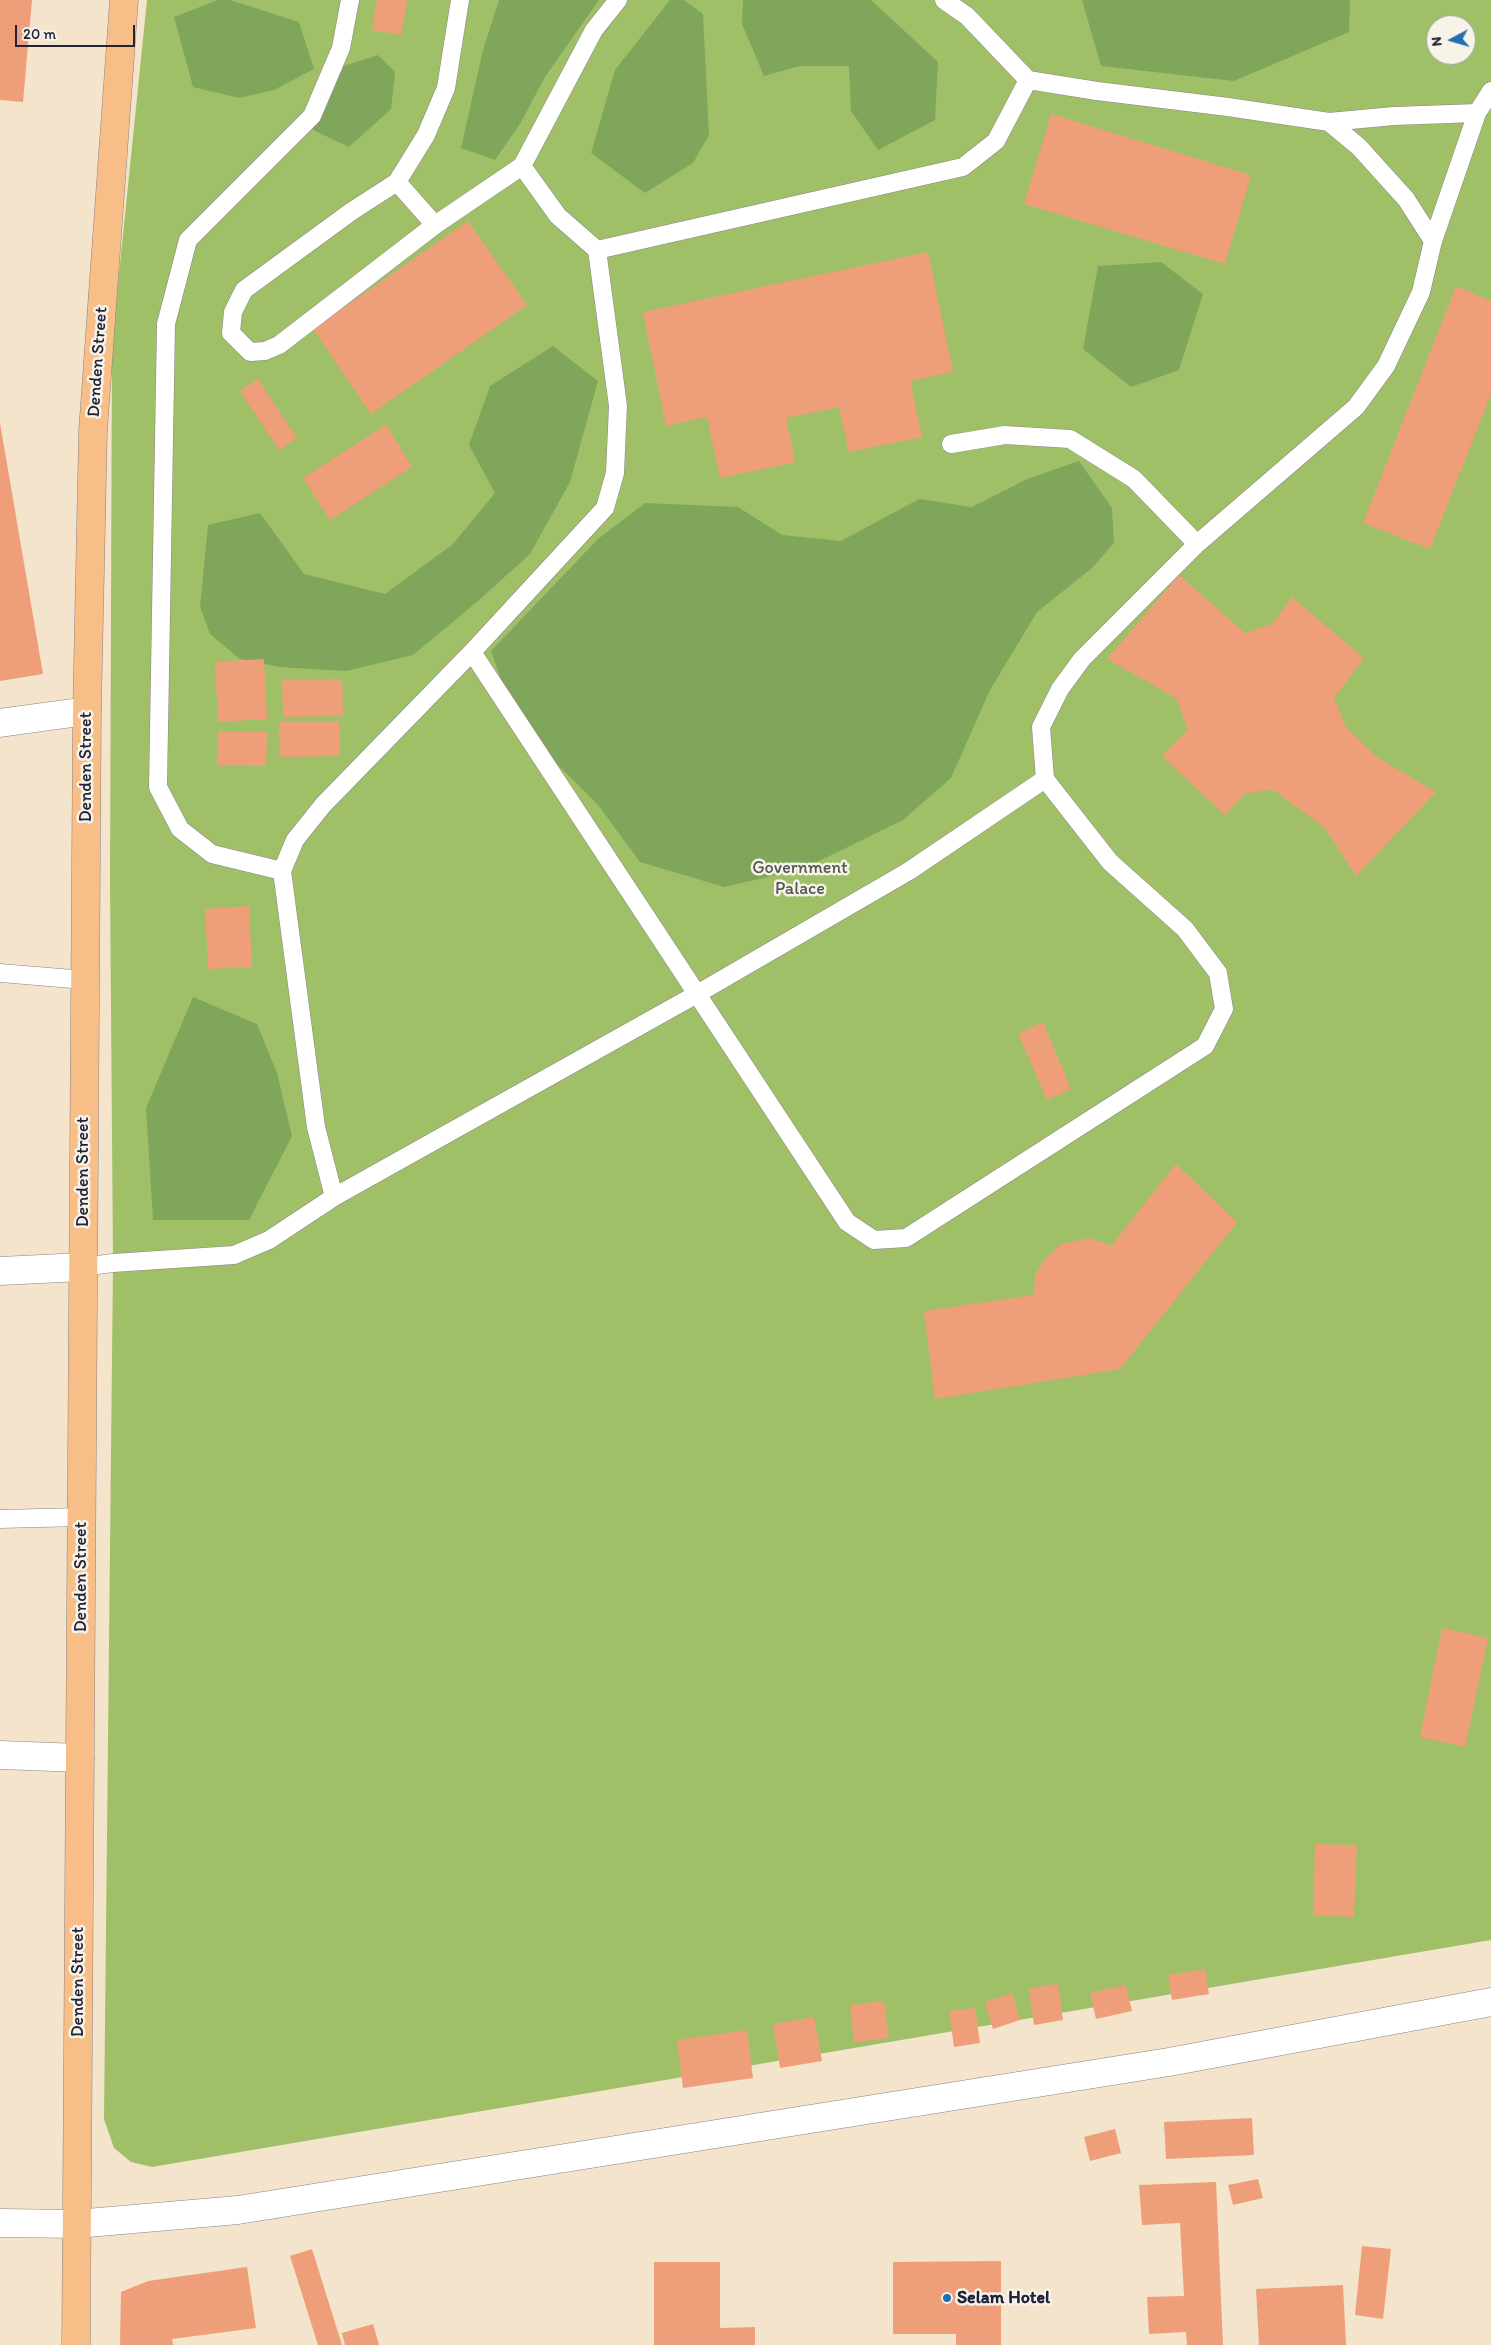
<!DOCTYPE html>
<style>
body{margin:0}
#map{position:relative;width:1491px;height:2345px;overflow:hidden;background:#f4e4cc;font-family:Itim,sans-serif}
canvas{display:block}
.north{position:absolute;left:1426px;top:15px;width:50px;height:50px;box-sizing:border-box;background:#f7f3e8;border:1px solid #a29fa3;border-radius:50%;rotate:264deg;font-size:14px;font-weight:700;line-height:20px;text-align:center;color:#22223b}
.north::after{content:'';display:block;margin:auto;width:18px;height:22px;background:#1f6fb2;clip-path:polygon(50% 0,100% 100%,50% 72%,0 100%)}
.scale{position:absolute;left:15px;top:25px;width:120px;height:22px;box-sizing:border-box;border:2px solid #22223b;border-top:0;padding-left:6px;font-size:15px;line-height:18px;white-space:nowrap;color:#22223b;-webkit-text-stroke:4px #f7f3e8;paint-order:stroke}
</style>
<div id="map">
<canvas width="1491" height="2345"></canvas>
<div class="north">N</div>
<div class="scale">20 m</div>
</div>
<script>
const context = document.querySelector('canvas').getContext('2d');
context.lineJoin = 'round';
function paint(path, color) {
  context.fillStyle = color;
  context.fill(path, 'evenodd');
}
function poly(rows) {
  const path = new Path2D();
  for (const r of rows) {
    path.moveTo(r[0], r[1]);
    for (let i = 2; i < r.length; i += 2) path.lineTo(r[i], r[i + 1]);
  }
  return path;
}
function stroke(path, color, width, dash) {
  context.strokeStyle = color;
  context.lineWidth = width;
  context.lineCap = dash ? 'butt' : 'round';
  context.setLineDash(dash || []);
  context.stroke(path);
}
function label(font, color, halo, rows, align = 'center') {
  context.font = font + ' Itim,sans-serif';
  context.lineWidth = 5;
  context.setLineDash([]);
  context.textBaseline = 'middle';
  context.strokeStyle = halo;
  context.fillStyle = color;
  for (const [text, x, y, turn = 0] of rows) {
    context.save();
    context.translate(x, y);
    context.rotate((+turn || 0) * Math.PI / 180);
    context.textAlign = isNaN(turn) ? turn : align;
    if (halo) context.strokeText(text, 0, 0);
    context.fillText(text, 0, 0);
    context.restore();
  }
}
const green = poly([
 [147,0,1491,0,1491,1940,152,2167,131,2162,114,2148,104,2119,113,1263,110,880,112,342],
 [1436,25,1466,25,1466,55,1436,55]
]);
const forest = poly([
 [218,0,230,0,299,22,314,69,274,90,239,98,193,87,174,17],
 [499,0,599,0,545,77,520,124,495,160,461,148,483,50],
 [670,0,684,0,703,14,709,135,693,163,645,193,591,153,615,70],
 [743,0,871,0,938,62,935,120,878,150,851,111,849,66,800,66,764,76,742,24],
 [1082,0,1350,0,1349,32,1234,81,1101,66],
 [378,55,395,72,391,109,349,147,313,130,322,73],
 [1161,262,1203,294,1179,370,1131,387,1083,349,1098,266],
 [553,346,598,381,570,482,530,554,478,601,413,655,346,671,279,667,240,659,210,634,200,607,208,525,260,513,304,574,385,594,453,544,495,493,469,445,490,386],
 [1079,461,1112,508,1114,543,1092,568,1037,612,990,690,951,778,903,820,803,869,724,887,640,862,598,805,551,758,507,696,491,651,598,539,645,503,738,507,782,535,841,541,919,499,972,507,1027,479],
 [193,997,257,1024,277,1073,292,1136,249,1220,153,1220,146,1108]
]);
const building = poly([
 [0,0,32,0,23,102,0,100],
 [377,0,407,0,401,35,372,30],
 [1051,114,1251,175,1225,264,1024,204],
 [468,221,527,305,371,414,313,329],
 [928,252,953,372,910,381,922,437,849,452,839,407,786,418,795,462,720,478,707,417,666,426,643,312],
 [1456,286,1491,301,1491,394,1430,549,1363,523],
 [258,379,297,438,279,450,240,391],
 [0,423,43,674,0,681],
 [386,425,412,467,330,520,303,478],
 [1179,575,1245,633,1272,624,1292,597,1364,658,1334,698,1346,727,1378,758,1436,792,1356,876,1325,828,1272,789,1244,794,1225,815,1162,756,1188,729,1176,698,1107,659],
 [264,659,267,719,218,722,215,662],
 [342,679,343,716,283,717,282,680],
 [339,721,340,756,280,757,279,722],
 [218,731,267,732,266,766,217,765],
 [249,906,252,967,208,969,205,909],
 [1043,1022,1071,1089,1047,1100,1018,1033],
 [1176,1164,1237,1222,1120,1369,935,1399,924,1311,1034,1295,1035,1275,1045,1259,1061,1244,1090,1238,1111,1246],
 [1442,1628,1488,1638,1465,1747,1420,1737],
 [1315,1844,1357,1845,1354,1917,1313,1915],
 [1205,1969,1209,1994,1172,2000,1168,1975],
 [1058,1984,1063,2020,1034,2025,1029,1988],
 [1126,1985,1132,2011,1096,2019,1090,1993],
 [1012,1993,1020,2020,993,2029,985,2002],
 [884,2001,889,2038,854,2042,850,2005],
 [975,2008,980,2043,954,2047,949,2011],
 [814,2017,822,2061,780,2068,773,2024],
 [747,2030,753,2078,683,2088,677,2040],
 [1252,2118,1254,2155,1166,2159,1164,2122],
 [1115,2129,1121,2153,1090,2161,1084,2137],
 [1258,2179,1263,2198,1233,2205,1228,2185],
 [1216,2182,1223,2345,1187,2345,1186,2332,1149,2334,1147,2297,1184,2296,1180,2223,1142,2225,1139,2185],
 [1362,2246,1391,2249,1383,2319,1355,2315],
 [312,2249,342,2345,318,2345,290,2256],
 [1001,2261,1001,2345,956,2345,956,2334,893,2334,893,2262],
 [654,2262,720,2262,720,2328,755,2327,755,2345,654,2345],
 [247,2267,256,2328,172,2339,173,2345,120,2345,121,2292,148,2281],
 [1343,2285,1346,2345,1259,2345,1256,2289],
 [373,2324,379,2345,345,2345,342,2333]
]);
const lane = poly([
 [618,0,594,30,522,166,558,216,597,250,963,167,996,141,1028,80,967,16,944,0],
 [1329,122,1394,116,1477,113],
 [397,182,426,135,446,88,460,0],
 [435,225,279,345,265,351,250,352,231,333,233,312,244,290,352,211,397,182,435,225,522,166],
 [1433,241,1477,113,1491,91],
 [597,250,618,406,615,473,605,508,472,652,847,1222,874,1240,906,1238,1205,1046,1224,1009,1218,973,1185,929,1110,862,1045,779,1041,727,1060,689,1082,659,1197,544,1356,407,1386,366,1421,292,1433,241,1406,199,1359,147,1329,122,1228,107,1097,91,1028,80],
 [951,444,1005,435,1070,439,1134,479,1197,544],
 [282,871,212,854,180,829,158,787,166,324,188,240,312,116,341,48,350,0],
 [0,973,85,980],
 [334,1197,316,1127,282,871,295,840,323,805,472,652],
 [82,1267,113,1263,234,1255,269,1240,334,1197,697,994,909,871,1045,779],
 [0,1519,81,1517]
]);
const street = poly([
 [0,723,87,711],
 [0,1271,82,1267],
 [0,1755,80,1758],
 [0,2223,76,2224,238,2210,1169,2062,1491,2002]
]);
const primary = poly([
 [76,2345,87,711,93,431,124,0]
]);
const markers = [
 [947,2298,5,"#1f6fb2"]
];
const streetNames = [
 ["Denden Street",98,362,-86],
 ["Denden Street",86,767,-90],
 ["Denden Street",83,1172,-90],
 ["Denden Street",81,1577,-90],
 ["Denden Street",78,1982,-90]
];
const parkNames = [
 ["Government",800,868],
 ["Palace",800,889]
];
const poiNames = [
 ["Selam Hotel",957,2298]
];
paint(green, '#a0c068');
paint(forest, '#80a65c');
paint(building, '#ee9f79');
stroke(lane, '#8b8384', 19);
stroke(street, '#8b8384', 29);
stroke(primary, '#8b8384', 29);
stroke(lane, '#fff', 18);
stroke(street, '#fff', 28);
stroke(primary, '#f7be87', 28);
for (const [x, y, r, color] of markers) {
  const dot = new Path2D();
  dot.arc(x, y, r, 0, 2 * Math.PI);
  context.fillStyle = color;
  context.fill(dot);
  stroke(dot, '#f7f3e8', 2);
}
label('18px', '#22223b', '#f7f3e8', streetNames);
label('18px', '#4e594b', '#f7f3e8', parkNames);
label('bold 18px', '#22223b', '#f7f3e8', poiNames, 'left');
</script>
